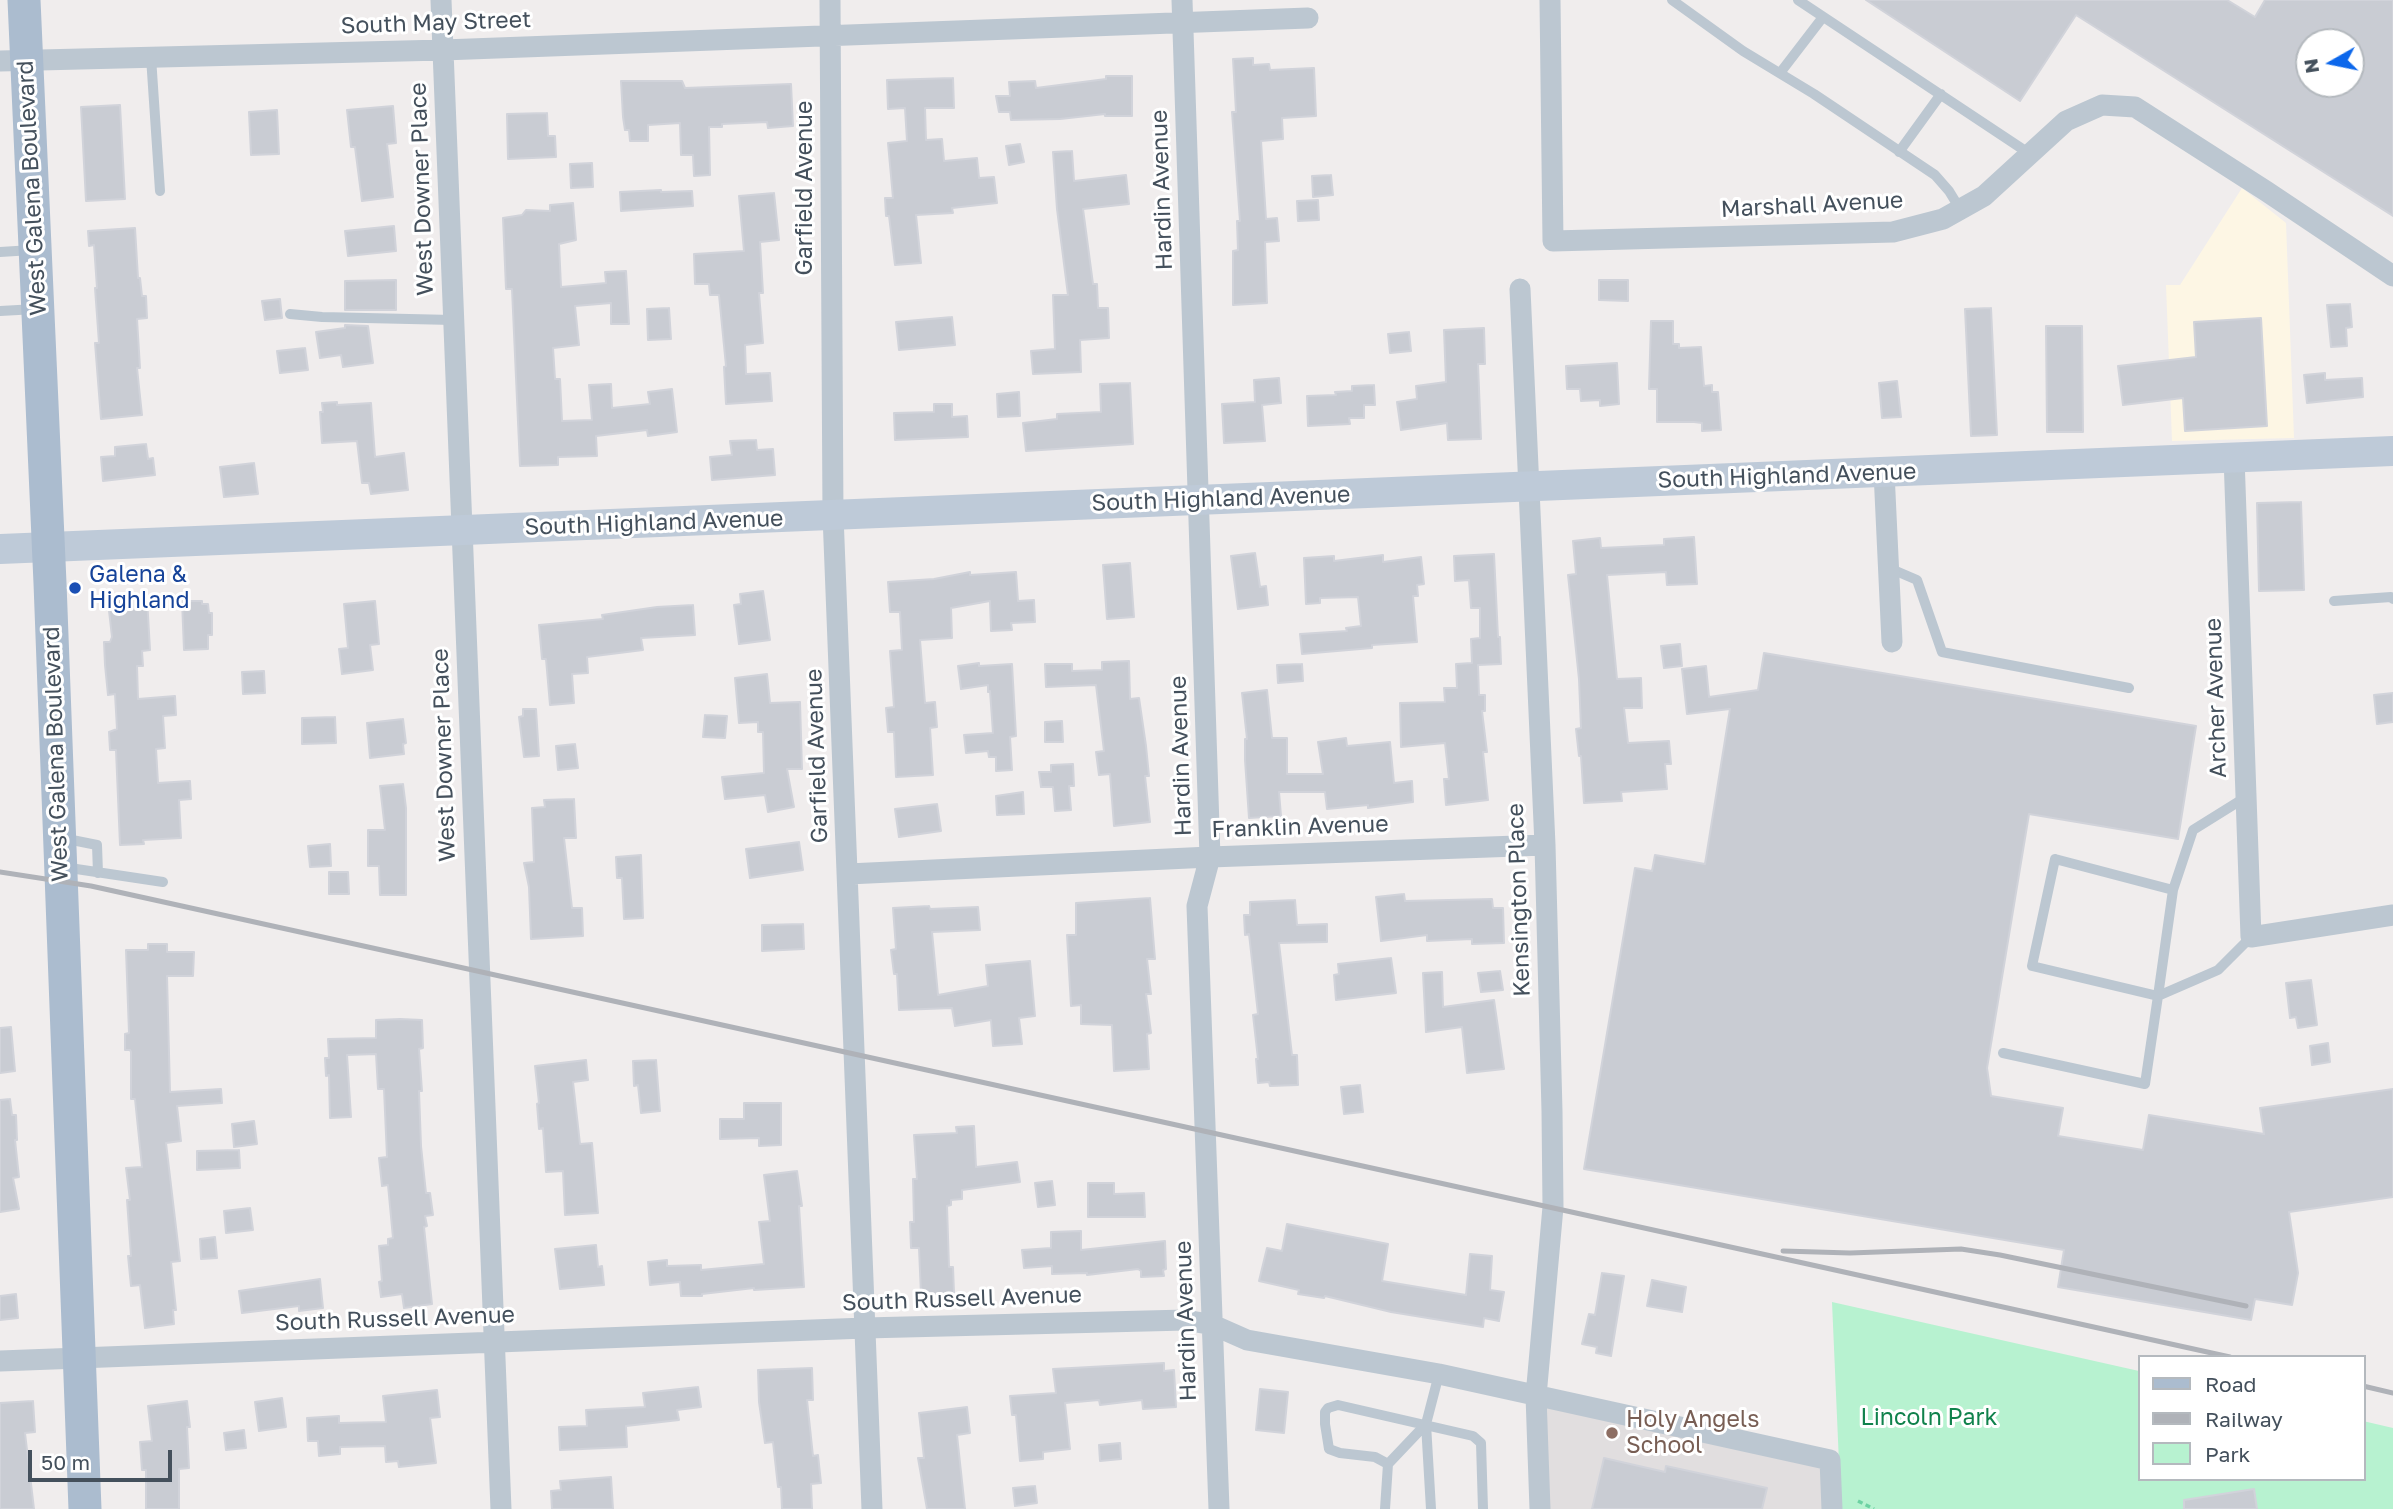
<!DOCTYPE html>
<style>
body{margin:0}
#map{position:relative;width:2393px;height:1509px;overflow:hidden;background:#f0eded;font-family:"Golos Text",sans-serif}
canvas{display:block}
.legend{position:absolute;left:2138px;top:1355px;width:228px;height:126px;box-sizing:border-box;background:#fff;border:2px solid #b4b9be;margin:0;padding:9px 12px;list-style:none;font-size:21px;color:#44505c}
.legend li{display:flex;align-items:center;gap:14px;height:35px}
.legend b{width:35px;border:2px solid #b4b9be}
.north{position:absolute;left:2295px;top:28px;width:70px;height:70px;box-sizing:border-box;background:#fff;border:2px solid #b4b9be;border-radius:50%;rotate:261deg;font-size:19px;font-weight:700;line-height:28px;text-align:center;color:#44505c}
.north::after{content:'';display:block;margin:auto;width:24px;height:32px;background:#0c67eb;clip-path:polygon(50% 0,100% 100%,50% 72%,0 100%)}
.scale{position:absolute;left:28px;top:1450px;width:144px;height:32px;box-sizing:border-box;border:4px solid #44505c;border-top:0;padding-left:9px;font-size:21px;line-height:24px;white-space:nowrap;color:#44505c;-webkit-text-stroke:5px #fff;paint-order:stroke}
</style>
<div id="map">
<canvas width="2393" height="1509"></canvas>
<ul class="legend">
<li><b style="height:9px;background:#abbccf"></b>Road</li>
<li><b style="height:9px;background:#afb2b8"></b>Railway</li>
<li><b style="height:19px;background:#b7f2d0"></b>Park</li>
</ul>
<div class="north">N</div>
<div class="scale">50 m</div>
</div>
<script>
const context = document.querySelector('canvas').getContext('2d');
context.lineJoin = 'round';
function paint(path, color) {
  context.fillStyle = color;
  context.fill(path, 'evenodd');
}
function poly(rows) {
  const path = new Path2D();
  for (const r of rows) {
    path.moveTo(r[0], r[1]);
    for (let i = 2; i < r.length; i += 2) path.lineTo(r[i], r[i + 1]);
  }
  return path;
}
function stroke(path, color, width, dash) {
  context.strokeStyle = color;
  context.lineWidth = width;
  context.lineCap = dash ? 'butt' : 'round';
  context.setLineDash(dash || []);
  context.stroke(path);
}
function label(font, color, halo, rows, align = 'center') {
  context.font = font + ' "Golos Text",sans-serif';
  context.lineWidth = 6;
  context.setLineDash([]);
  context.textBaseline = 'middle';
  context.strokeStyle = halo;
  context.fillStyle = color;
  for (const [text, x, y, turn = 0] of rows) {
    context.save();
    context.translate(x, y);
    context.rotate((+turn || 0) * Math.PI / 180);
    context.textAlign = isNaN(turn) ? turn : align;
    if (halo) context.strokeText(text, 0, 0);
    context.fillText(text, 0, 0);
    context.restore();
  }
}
const commercial = poly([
 [2242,188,2286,223,2294,438,2172,441,2166,285,2180,285]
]);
const education = poly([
 [1540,1401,1825,1464,1827,1509,1545,1509]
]);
const green = poly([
 [1832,1302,2139,1371,2139,1479,2363,1479,2363,1421,2393,1428,2393,1509,1841,1509]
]);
const building = poly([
 [1866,0,2227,0,2255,17,2265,0,2393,0,2393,216,2076,15,2020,101,1866,0],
 [2309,42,2351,42,2351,84,2309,84,2309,42],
 [1253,58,1253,65,1269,64,1270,70,1314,68,1316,116,1282,118,1283,139,1261,141,1266,219,1277,218,1279,241,1265,242,1267,303,1233,305,1233,251,1238,250,1237,221,1240,221,1232,112,1236,112,1233,59,1253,58],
 [1106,76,1132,76,1132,116,1105,116,1105,114,1060,119,1011,120,1010,112,999,112,996,96,1010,96,1009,82,1035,81,1036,88,1106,79,1106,76],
 [953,78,954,108,925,108,926,140,942,139,944,161,977,158,979,178,994,177,997,203,952,208,953,213,916,215,921,263,895,265,889,216,886,216,885,198,893,198,888,143,907,141,905,108,888,109,887,80,953,78],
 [621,81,682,81,685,88,791,84,793,126,768,128,767,122,722,124,722,127,709,127,710,175,694,176,693,155,681,155,680,123,648,125,648,141,630,141,629,130,625,130,623,117,621,81],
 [120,105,125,199,86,201,81,107,120,105],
 [393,106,396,143,387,144,393,197,362,201,355,147,351,147,347,110,393,106],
 [277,110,279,154,251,155,249,112,277,110],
 [547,113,548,136,555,136,556,157,508,159,507,114,547,113],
 [1020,144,1024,162,1009,165,1006,146,1020,144],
 [1072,151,1074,181,1126,175,1129,204,1083,209,1093,284,1097,284,1098,308,1108,308,1109,338,1080,340,1081,372,1033,374,1031,351,1055,349,1053,295,1068,295,1057,209,1053,152,1072,151],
 [592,163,593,187,571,188,570,164,592,163],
 [1331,175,1333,195,1313,197,1312,176,1331,175],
 [661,190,661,192,692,191,693,206,621,211,620,192,661,190],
 [774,193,779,240,760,242,763,293,759,293,763,343,745,345,746,374,770,373,772,401,726,404,724,367,726,366,719,295,710,295,709,284,695,284,694,254,744,251,739,196,774,193],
 [1318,200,1319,220,1298,221,1297,201,1318,200],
 [573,203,576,240,559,244,561,287,606,283,605,272,626,271,629,324,611,324,611,303,575,306,579,345,553,348,555,379,560,379,562,421,592,420,589,385,611,384,612,408,650,404,648,392,672,389,677,432,648,436,647,430,596,436,597,456,558,457,558,465,520,466,512,289,506,289,503,218,522,215,526,210,550,211,550,205,573,203],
 [394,226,396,251,348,256,345,231,394,226],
 [135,228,138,278,140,278,142,296,146,296,147,318,137,319,140,368,137,368,142,415,101,419,95,343,99,343,95,288,97,288,94,245,89,246,88,231,135,228],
 [396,280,396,310,345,310,345,281,396,280],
 [1599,280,1628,280,1628,301,1599,300,1599,280],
 [280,299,282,318,265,320,262,301,280,299],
 [2350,304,2352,327,2346,328,2347,346,2331,347,2327,305,2350,304],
 [669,308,671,339,648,340,647,309,669,308],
 [1991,308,1997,435,1971,436,1965,309,1991,308],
 [952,317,955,345,899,350,896,322,952,317],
 [2261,318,2267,426,2185,431,2183,398,2123,405,2118,366,2196,357,2194,322,2261,318],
 [1651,321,1673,321,1673,344,1679,344,1679,348,1701,347,1704,386,1712,385,1712,392,1718,392,1721,430,1702,431,1702,423,1694,422,1657,422,1657,389,1649,389,1651,321],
 [345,325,368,326,373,363,343,367,341,355,320,358,316,332,345,328,345,325],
 [2046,326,2082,326,2083,432,2047,432,2046,326],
 [1484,328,1485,364,1478,364,1481,439,1448,440,1447,423,1401,430,1397,402,1417,399,1416,386,1446,382,1444,330,1484,328],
 [1409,332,1411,351,1390,353,1388,334,1409,332],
 [305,348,308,370,280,373,277,351,305,348],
 [1617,363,1619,404,1600,406,1600,400,1581,401,1580,389,1567,389,1566,366,1617,363],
 [2325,373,2325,380,2362,378,2363,397,2307,403,2304,375,2325,373],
 [1279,378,1281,403,1262,405,1265,441,1224,443,1222,404,1255,402,1254,380,1279,378],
 [1897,381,1901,417,1882,418,1879,383,1897,381],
 [1130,383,1133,444,1026,451,1023,423,1057,419,1057,414,1101,412,1100,384,1130,383],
 [1374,385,1375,405,1364,405,1364,418,1349,418,1350,424,1308,426,1307,396,1336,395,1335,392,1352,391,1352,386,1374,385],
 [1019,392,1020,416,998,417,997,394,1019,392],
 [337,402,337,405,371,403,375,457,404,453,408,490,371,494,369,483,362,483,357,441,322,443,320,412,323,412,322,403,337,402],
 [934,404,952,404,952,417,967,416,968,437,895,440,894,413,934,412,934,404],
 [756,440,757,450,773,449,775,475,712,480,710,457,732,455,730,441,756,440],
 [146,444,148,459,153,458,155,475,103,481,101,457,115,456,115,447,146,444],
 [254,463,258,494,224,497,220,467,254,463],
 [2301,502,2304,590,2259,591,2257,503,2301,502],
 [1694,537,1697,584,1667,585,1666,572,1607,575,1617,679,1641,678,1642,708,1624,708,1628,743,1669,741,1671,764,1665,764,1667,789,1621,792,1622,801,1584,803,1581,756,1579,756,1576,729,1581,728,1579,679,1568,575,1576,574,1573,541,1600,538,1601,548,1664,545,1664,539,1694,537],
 [1255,553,1260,587,1266,586,1268,605,1238,609,1231,556,1255,553],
 [1494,554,1498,637,1500,637,1501,664,1478,665,1479,695,1485,695,1485,711,1482,711,1487,752,1483,752,1488,800,1446,805,1444,779,1449,779,1445,743,1401,747,1400,703,1445,702,1444,688,1457,688,1456,664,1472,663,1471,639,1480,638,1480,608,1471,608,1469,580,1455,581,1454,556,1494,554],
 [1383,555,1383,562,1421,557,1424,584,1417,585,1418,596,1413,596,1417,642,1372,645,1372,648,1302,654,1300,634,1347,631,1346,628,1361,626,1358,597,1320,598,1320,603,1306,604,1304,558,1334,556,1334,561,1383,555],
 [1130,563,1134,617,1107,619,1103,565,1130,563],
 [970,572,970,575,1016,572,1018,601,1034,600,1035,622,1011,623,1012,630,991,631,990,601,951,608,952,638,920,640,925,703,935,702,937,727,930,728,933,775,896,777,894,732,888,732,886,708,894,707,890,651,902,650,900,612,890,612,888,582,934,579,970,572],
 [763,591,770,640,739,644,734,605,741,604,740,594,763,591],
 [147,598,150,650,142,651,143,666,137,666,138,699,175,696,176,715,163,716,165,748,156,749,158,783,190,781,191,799,179,800,181,838,143,840,144,844,120,845,116,750,110,750,109,732,117,729,115,694,108,695,105,665,104,642,110,642,112,637,108,602,147,598],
 [182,601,202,601,202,604,208,604,209,613,212,613,212,635,208,635,208,649,184,650,182,601],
 [375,601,379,644,370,645,373,670,342,674,339,649,348,648,344,604,375,601],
 [693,605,695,635,641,638,643,650,587,657,588,673,572,674,574,703,550,705,546,659,542,659,539,625,603,619,602,615,657,607,693,605],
 [1680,644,1682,666,1664,668,1661,646,1680,644],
 [1764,653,2196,726,2178,839,2029,814,1987,1068,1991,1096,2063,1108,2058,1136,2143,1150,2149,1115,2264,1134,2260,1108,2393,1089,2393,1197,2289,1212,2298,1273,2292,1305,2255,1299,2251,1320,2058,1287,2064,1250,1584,1169,1635,868,1652,871,1655,855,1705,864,1730,709,1687,714,1682,669,1706,666,1709,697,1758,690,1764,653],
 [1129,661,1130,699,1139,698,1146,746,1149,776,1145,776,1150,822,1114,826,1110,774,1099,775,1096,752,1104,751,1096,685,1046,687,1045,664,1072,664,1072,671,1102,670,1102,662,1129,661],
 [979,663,979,666,1012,664,1016,736,1010,737,1012,770,996,771,996,757,989,757,988,751,966,753,964,735,993,733,990,691,988,692,988,685,961,689,958,666,979,663],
 [1302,664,1303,681,1278,683,1277,665,1302,664],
 [264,671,265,693,243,694,242,672,264,671],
 [767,674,770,703,800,702,802,769,787,769,794,807,768,812,765,795,725,799,722,777,764,773,763,732,758,732,758,722,739,723,735,678,767,674],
 [1267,690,1272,738,1287,738,1287,774,1323,774,1318,742,1346,738,1347,746,1390,742,1394,783,1412,781,1413,802,1368,808,1368,805,1327,809,1325,792,1279,792,1281,816,1249,818,1245,760,1245,739,1247,739,1242,693,1267,690],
 [2393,693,2393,722,2377,724,2374,695,2393,693],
 [523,709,536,709,539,756,524,757,519,717,523,716,523,709],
 [705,715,727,716,725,738,703,737,705,715],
 [335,717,336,743,302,744,302,718,335,717],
 [403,719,406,743,403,744,404,754,370,758,367,723,403,719],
 [1062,721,1063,742,1045,742,1045,722,1062,721],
 [575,744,578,768,558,770,556,746,575,744],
 [1073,764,1074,786,1069,786,1071,810,1055,811,1053,787,1041,787,1039,772,1051,772,1051,765,1073,764],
 [403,784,406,808,406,895,380,895,379,866,368,866,368,830,385,830,380,786,403,784],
 [1023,792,1024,814,997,815,996,796,1023,792],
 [574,799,576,838,564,838,572,908,582,908,583,936,531,939,529,887,524,863,534,862,532,808,545,807,544,800,574,799],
 [937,804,941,831,899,837,895,809,937,804],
 [799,842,803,870,750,878,746,849,799,842],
 [330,844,331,866,310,867,308,846,330,844],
 [641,855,643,918,624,919,622,878,617,878,616,857,641,855],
 [329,872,348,872,349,894,329,894,329,872],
 [1404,894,1405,901,1492,899,1493,908,1503,908,1504,943,1472,944,1472,939,1427,941,1427,935,1381,941,1376,897,1404,894],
 [1150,898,1155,959,1147,959,1151,994,1146,994,1151,1033,1147,1034,1149,1069,1114,1071,1112,1025,1081,1024,1081,1005,1071,1006,1067,935,1076,935,1076,903,1150,898],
 [1295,900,1297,925,1327,924,1327,942,1279,943,1292,1055,1297,1055,1298,1085,1270,1086,1269,1082,1258,1083,1256,1059,1258,1059,1253,1015,1258,1014,1249,934,1245,935,1244,915,1250,915,1250,902,1295,900],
 [929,906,930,909,978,907,980,930,932,932,938,995,988,986,986,965,1030,961,1035,1016,1019,1018,1022,1044,993,1046,991,1020,955,1026,952,1008,899,1010,897,974,894,974,891,950,896,949,893,908,929,906],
 [803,924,804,949,762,951,762,925,803,924],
 [148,944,167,944,167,952,194,952,193,976,167,976,170,1092,221,1089,222,1103,177,1106,181,1141,166,1143,180,1261,171,1262,176,1310,173,1310,174,1324,145,1328,140,1285,131,1286,128,1256,131,1256,127,1200,130,1200,126,1168,142,1167,135,1099,131,1099,131,1052,130,1050,125,1050,125,1034,129,1033,126,950,148,950,148,944],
 [1391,958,1396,993,1336,1000,1334,975,1339,974,1338,964,1391,958],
 [1500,971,1503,990,1481,992,1478,973,1500,971],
 [1442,972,1443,1007,1494,1000,1504,1069,1467,1073,1462,1027,1426,1032,1423,973,1442,972],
 [2311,980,2317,1025,2298,1028,2296,1017,2290,1018,2286,983,2311,980],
 [400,1019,422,1020,423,1048,419,1049,422,1091,419,1091,421,1146,426,1193,430,1193,433,1215,425,1216,427,1226,424,1227,432,1304,404,1308,402,1294,381,1297,379,1282,382,1281,379,1246,388,1245,388,1239,393,1238,388,1185,382,1186,379,1158,387,1157,384,1089,378,1089,376,1054,347,1055,351,1117,330,1118,329,1075,326,1076,325,1058,329,1058,328,1039,376,1038,376,1020,400,1019],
 [11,1027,15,1071,0,1073,0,1028,11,1027],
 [2328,1043,2330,1062,2312,1065,2310,1046,2328,1043],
 [586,1060,588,1080,573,1082,580,1144,592,1143,598,1213,565,1215,563,1171,546,1172,543,1128,539,1129,537,1104,539,1103,535,1066,586,1060],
 [656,1060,660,1111,641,1113,638,1085,634,1086,633,1061,656,1060],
 [1360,1085,1363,1112,1344,1114,1341,1087,1360,1085],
 [10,1099,12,1115,16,1115,17,1140,15,1140,19,1177,13,1178,19,1209,0,1212,0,1100,10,1099],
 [744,1103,781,1103,781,1145,759,1146,759,1138,720,1139,720,1119,744,1119,744,1103],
 [254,1121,257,1144,234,1147,232,1124,254,1121],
 [974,1126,976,1167,1017,1162,1020,1182,962,1190,962,1199,951,1200,951,1205,947,1206,949,1267,953,1267,954,1293,921,1295,919,1248,911,1248,910,1222,914,1222,913,1179,917,1179,914,1135,957,1133,956,1127,974,1126],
 [239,1150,240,1168,197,1170,197,1151,239,1150],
 [797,1171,802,1206,799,1206,804,1287,754,1290,754,1288,702,1294,702,1296,681,1296,680,1282,650,1285,648,1262,667,1260,667,1266,701,1265,701,1270,764,1264,759,1222,770,1221,764,1175,797,1171],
 [1052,1181,1055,1205,1038,1207,1035,1183,1052,1181],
 [1088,1183,1114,1183,1114,1194,1144,1193,1145,1217,1088,1217,1088,1183],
 [250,1208,253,1230,226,1233,224,1211,250,1208],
 [1287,1224,1388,1244,1382,1281,1466,1295,1470,1254,1492,1256,1490,1290,1504,1292,1499,1321,1484,1318,1483,1327,1391,1312,1325,1296,1324,1298,1298,1294,1299,1290,1259,1281,1267,1248,1282,1251,1287,1224],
 [1081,1231,1081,1250,1165,1241,1166,1269,1163,1270,1164,1276,1141,1277,1141,1271,1138,1269,1087,1275,1087,1273,1052,1274,1052,1266,1024,1268,1022,1250,1051,1248,1051,1232,1081,1231],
 [215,1237,217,1258,201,1259,200,1239,215,1237],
 [596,1245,598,1267,602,1266,604,1285,560,1289,555,1249,596,1245],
 [1602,1273,1624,1276,1611,1356,1596,1353,1597,1347,1582,1344,1589,1314,1595,1315,1602,1273],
 [320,1279,323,1308,299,1311,299,1306,242,1313,239,1291,320,1279],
 [1652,1280,1686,1287,1682,1312,1647,1306,1652,1280],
 [16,1294,18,1318,0,1320,0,1296,16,1294],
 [1164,1363,1164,1371,1174,1370,1176,1407,1143,1409,1142,1400,1100,1405,1099,1400,1065,1403,1070,1449,1043,1452,1043,1459,1020,1461,1016,1415,1012,1415,1010,1396,1056,1393,1053,1369,1164,1363],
 [812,1368,813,1400,807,1400,813,1456,818,1455,821,1483,811,1484,812,1509,782,1509,781,1487,778,1487,773,1442,765,1443,759,1402,758,1370,812,1368],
 [698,1387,701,1407,677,1410,679,1420,626,1426,627,1447,560,1450,559,1427,587,1426,586,1410,645,1407,643,1393,698,1387],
 [1260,1389,1288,1392,1284,1433,1256,1430,1260,1389],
 [437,1390,440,1417,430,1418,436,1463,399,1467,398,1461,386,1462,385,1446,340,1447,340,1454,319,1456,318,1441,308,1441,307,1418,339,1416,339,1423,386,1422,383,1396,437,1390],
 [282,1398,286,1427,259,1431,255,1402,282,1398],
 [33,1401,35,1432,25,1433,34,1509,0,1509,0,1403,33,1401],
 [187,1401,190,1427,187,1427,189,1468,179,1469,179,1509,146,1509,146,1470,142,1470,140,1442,152,1441,148,1406,187,1401],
 [967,1407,970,1433,957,1435,965,1509,927,1509,918,1458,924,1458,919,1413,967,1407],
 [244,1430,246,1448,226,1450,224,1433,244,1430],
 [1120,1443,1121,1459,1100,1461,1099,1445,1120,1443],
 [1604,1458,1665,1472,1666,1466,1767,1488,1762,1509,1592,1509,1604,1458],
 [611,1477,613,1509,552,1509,551,1491,561,1490,560,1481,611,1477],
 [1035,1486,1037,1503,1015,1506,1013,1488,1035,1486],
 [2254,1489,2257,1509,2184,1509,2184,1500,2254,1489]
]);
const path = poly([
 [1858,1501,1874,1509]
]);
const lane = poly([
 [1672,0,1743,51,1814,94,1935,175,1949,191,1960,209],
 [1798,0,2030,154],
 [151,57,160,191],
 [1780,73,1823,17],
 [1899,152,1941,94],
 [0,252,32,250],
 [0,311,36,309],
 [290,314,322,317,453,320],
 [1889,568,1917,580,1942,652,2129,688],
 [2334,601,2391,597,2393,599],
 [62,838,97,845,98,873],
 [2055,859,2173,890,2158,996,2032,966,2055,859],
 [63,867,163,882],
 [2173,890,2193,830,2246,797],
 [2003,1053,2145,1084,2158,996,2218,970,2251,937],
 [1388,1464,1375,1457,1340,1453,1329,1449,1325,1424,1325,1412,1328,1408,1338,1405,1473,1436,1481,1443,1483,1509],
 [1385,1509,1388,1464,1426,1424],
 [1431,1509,1426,1424,1439,1374]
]);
const street = poly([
 [441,0,501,1509],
 [830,0,833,515,872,1509],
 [1182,0,1210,857,1197,906,1219,1509],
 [1550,0,1553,241,1893,232,1943,219,1984,196,2066,121,2102,105,2135,107,2266,191,2393,276],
 [0,61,443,50,1308,18],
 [1520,289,1545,845,1552,1111,1553,1207,1536,1396,1540,1509],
 [2234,457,2251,937,2393,915],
 [1884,472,1892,642],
 [848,874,1210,857,1545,845],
 [0,1361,865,1328,1186,1320,1213,1325,1247,1340,1439,1374,1830,1460,1832,1509]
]);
const secondary = poly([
 [0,549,2393,451]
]);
const primary = poly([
 [24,0,50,583,85,1509]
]);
const rail = poly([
 [0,872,91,886,2230,1357],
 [1783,1251,1850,1253,1961,1249,2000,1255,2246,1306],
 [2363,1386,2393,1393]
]);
const markers = [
 [75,588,7,"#1a4fb4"],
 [1612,1433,7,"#8d6e63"]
];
const streetNames = [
 ["South May Street",436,23,-2],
 ["West Galena Boulevard",32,188,-93],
 ["Garfield Avenue",805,188,-90],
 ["West Downer Place",422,189,-92],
 ["Hardin Avenue",1162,190,-92],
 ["Marshall Avenue",1812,205,-3],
 ["South Highland Avenue",1787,476,-2],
 ["South Highland Avenue",1221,499,-2],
 ["South Highland Avenue",654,523,-2],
 ["Archer Avenue",2216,698,-92],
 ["West Galena Boulevard",56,754,-92],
 ["West Downer Place",444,755,-92],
 ["Garfield Avenue",817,756,-92],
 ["Hardin Avenue",1181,756,-92],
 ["Franklin Avenue",1300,827,-2],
 ["Kensington Place",1519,900,-92],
 ["South Russell Avenue",962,1299,-2],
 ["South Russell Avenue",395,1319,-2],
 ["Hardin Avenue",1186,1321,-92]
];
const transitNames = [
 ["Galena &",89,575],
 ["Highland",89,601]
];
const parkNames = [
 ["Lincoln Park",1929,1418]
];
const educationNames = [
 ["Holy Angels",1626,1420],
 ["School",1626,1446]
];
paint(commercial, '#fdf6e4');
paint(education, '#e1dedf');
paint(green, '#b7f2d0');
paint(building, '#c9ccd3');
stroke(building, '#d1d3da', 2);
stroke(path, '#6dd2a3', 3.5, [5, 3.5]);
stroke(lane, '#bcc7d1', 10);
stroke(street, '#bcc7d1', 21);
stroke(secondary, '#becad8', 30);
stroke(primary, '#abbccf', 33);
stroke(rail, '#afb2b8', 5);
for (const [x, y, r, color] of markers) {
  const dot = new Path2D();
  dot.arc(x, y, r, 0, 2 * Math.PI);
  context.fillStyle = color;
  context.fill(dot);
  stroke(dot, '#fff', 2.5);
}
label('23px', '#44505c', '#fff', streetNames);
label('23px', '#164399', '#fff', transitNames, 'left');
label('23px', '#10824c', '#fff', parkNames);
label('23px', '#785e54', '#fff', educationNames, 'left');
</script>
